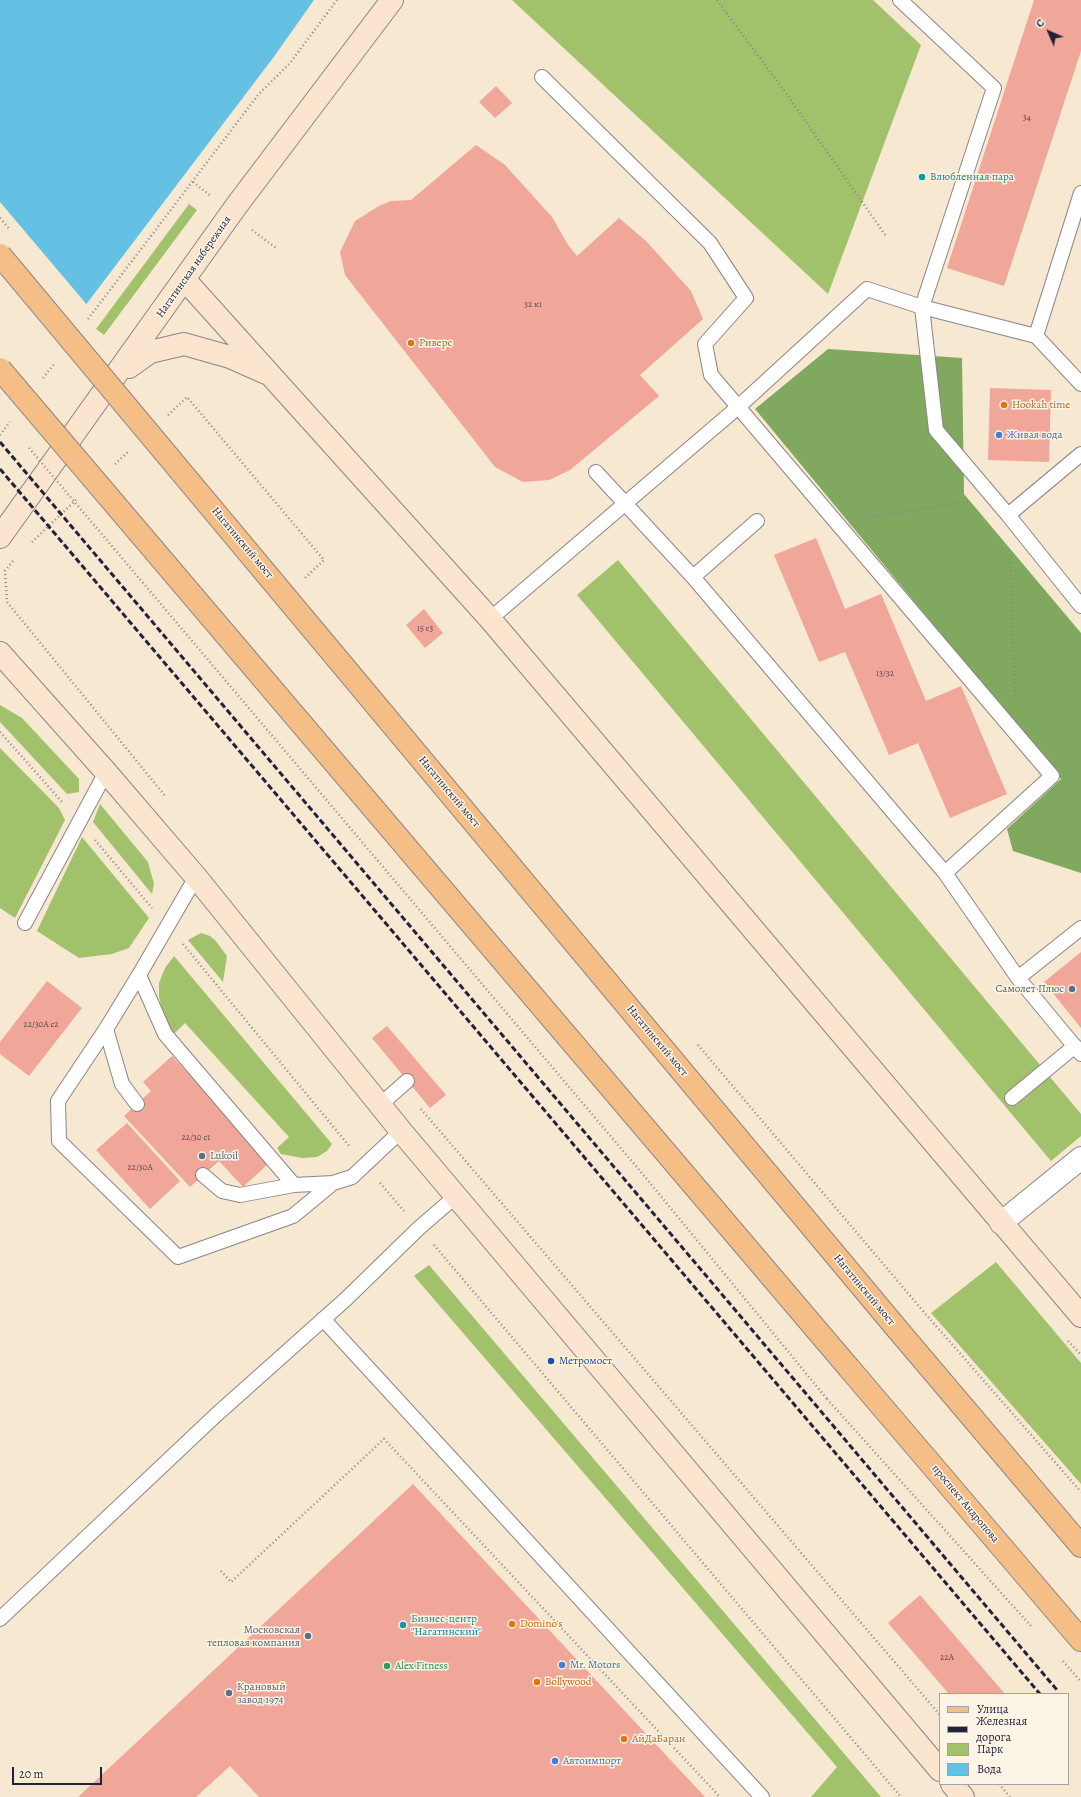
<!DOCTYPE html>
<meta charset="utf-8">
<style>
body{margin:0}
#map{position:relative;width:1081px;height:1797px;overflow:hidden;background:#f7e8d1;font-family:Alegreya,serif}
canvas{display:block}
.legend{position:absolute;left:939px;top:1693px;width:130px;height:92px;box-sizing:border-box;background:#fcf5e5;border:1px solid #a5a1a1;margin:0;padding:5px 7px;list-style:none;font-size:12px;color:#22223b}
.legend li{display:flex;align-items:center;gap:8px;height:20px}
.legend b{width:20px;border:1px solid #a5a1a1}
.north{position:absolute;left:1029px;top:12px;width:40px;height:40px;-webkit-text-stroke:3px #fcf5e5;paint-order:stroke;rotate:315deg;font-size:11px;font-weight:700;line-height:16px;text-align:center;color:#22223b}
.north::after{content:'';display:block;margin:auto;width:14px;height:18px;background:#22223b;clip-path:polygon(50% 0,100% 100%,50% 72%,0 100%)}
.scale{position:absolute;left:12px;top:1767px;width:90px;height:18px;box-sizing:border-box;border:2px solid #22223b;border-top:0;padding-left:5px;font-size:12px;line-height:14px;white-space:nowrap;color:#22223b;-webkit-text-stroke:3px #fcf5e5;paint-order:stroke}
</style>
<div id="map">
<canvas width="1081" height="1797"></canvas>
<ul class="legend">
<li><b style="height:5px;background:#f6be87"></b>Улица</li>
<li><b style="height:5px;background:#22223b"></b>Железная дорога</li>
<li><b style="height:11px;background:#a1c26b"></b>Парк</li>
<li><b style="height:11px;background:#65c1e3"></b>Вода</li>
</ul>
<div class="north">С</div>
<div class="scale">20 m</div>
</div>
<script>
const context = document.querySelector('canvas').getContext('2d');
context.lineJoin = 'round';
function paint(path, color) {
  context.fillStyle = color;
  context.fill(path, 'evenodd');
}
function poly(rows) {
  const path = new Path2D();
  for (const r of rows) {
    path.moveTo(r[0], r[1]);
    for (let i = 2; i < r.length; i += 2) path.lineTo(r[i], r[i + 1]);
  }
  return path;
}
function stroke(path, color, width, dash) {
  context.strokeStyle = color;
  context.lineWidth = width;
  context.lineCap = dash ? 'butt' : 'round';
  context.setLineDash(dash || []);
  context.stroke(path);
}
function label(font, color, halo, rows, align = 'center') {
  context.font = font + ' Alegreya,serif';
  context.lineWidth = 3;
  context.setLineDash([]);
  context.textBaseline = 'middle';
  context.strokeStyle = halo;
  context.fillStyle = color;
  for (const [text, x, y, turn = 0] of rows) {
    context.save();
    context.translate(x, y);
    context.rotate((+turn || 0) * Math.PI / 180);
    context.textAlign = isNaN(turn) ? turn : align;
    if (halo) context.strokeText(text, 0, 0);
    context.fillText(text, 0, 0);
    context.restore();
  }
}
const green = poly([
 [512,0,873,0,921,45,828,294],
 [189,204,197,210,104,335,96,329],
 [618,560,1081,1114,1081,1136,1051,1161,577,595],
 [0,705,22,718,79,779,79,792,67,794,0,722],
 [0,748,59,808,65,820,15,918,0,908],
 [100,804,148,862,154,884,152,894,93,822],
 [82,837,149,918,129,948,112,954,79,958,37,931],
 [201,933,210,936,215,940,227,956,223,982,188,940],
 [174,956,332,1144,327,1151,317,1157,302,1158,281,1154,277,1148,289,1137,185,1023,174,1034,168,1028,164,1019,159,997,159,983,165,968],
 [996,1262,1081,1363,1081,1484,931,1313],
 [429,1265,881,1797,811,1797,837,1767,414,1276]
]);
const forest = poly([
 [828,349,962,358,964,494,1081,633,1081,873,1013,851,1007,829,1061,779,755,409]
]);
const water = poly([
 [0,0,314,0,273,58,0,418]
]);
const pier = poly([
 [0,202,88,306,0,420]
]);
const building = poly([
 [1034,0,1081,0,1081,51,1004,286,947,268],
 [496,86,512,103,495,118,479,102],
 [476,145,505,165,552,217,568,245,577,256,619,218,646,241,691,291,703,319,640,375,659,396,570,470,549,480,523,482,495,467,345,275,340,252,355,221,379,206,391,201,411,200],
 [990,388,1051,390,1049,462,988,460],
 [816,538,845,609,881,594,926,701,961,686,1007,794,950,818,918,743,889,755,845,652,819,662,774,555],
 [424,609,443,633,425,648,406,625],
 [1081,952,1081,1028,1044,982],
 [47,981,82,1008,29,1076,0,1054,0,1042],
 [387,1026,446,1095,430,1108,372,1038],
 [172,1056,270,1162,243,1187,219,1161,190,1187,124,1116,151,1091,143,1082],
 [127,1123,180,1181,150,1209,96,1150],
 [413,1484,705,1797,259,1797,230,1766,196,1797,78,1797],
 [920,1595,1005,1694,949,1694,888,1623]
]);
const path = poly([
 [717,0,783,89,886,236],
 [193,182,211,196],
 [252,230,276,248],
 [88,319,258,95,290,63,337,0],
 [43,378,55,363],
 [168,415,187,397,324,560,304,579],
 [0,435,10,422],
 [115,464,129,451],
 [864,518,968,502],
 [32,542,76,500],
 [1010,555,1015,696],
 [13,561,5,571,7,602,166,797],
 [0,732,63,803],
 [95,840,152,908],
 [183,944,350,1147],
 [421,1109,940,1715],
 [380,1183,404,1211],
 [434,1245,901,1797],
 [923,1311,1081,1492],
 [1068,1341,1081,1355],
 [827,1399,1031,1626],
 [221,1571,231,1582,384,1439,720,1797],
 [1063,1661,1081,1682],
 [999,1784,1010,1797]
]);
const lane = poly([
 [900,0,994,88,922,307,936,430,1008,515,1081,606],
 [542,77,710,243,746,298,705,344,711,375,1052,776,945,873,693,577,757,521],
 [1036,336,1081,193],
 [596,472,693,577],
 [1008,515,1081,454],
 [490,619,737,408,867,289,922,307,1036,336,1081,384],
 [945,873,1018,978],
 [196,877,139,975,165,1034,294,1185,333,1183,352,1177,401,1131],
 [25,923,106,772],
 [1081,928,1018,978,1081,1054],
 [139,975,106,1029,58,1101,59,1141,178,1257,293,1216,333,1183],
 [106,1029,122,1084,137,1104],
 [1012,1098,1075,1046],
 [380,1105,407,1081],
 [203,1175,222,1191,240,1195,294,1185],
 [323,1319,762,1797],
 [0,1619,216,1415,346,1299,419,1228,456,1196]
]);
const street = poly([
 [1001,1223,1081,1158]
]);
const secondary = poly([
 [185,280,490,619,1081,1316],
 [129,367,150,352,184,344,230,357,266,373],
 [0,537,237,205,392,0],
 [0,653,106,772,196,877,401,1131,940,1770],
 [952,1784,963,1797]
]);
const primary = poly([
 [898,1330,1081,1546],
 [849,1368,1081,1640]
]);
const rail = poly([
 [0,442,1057,1690],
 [0,469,1040,1694]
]);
const pathBridge = poly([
 [0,218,10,230],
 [29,448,646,1178,827,1399],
 [698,1045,923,1311]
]);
const primaryBridge = poly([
 [0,255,898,1330],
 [0,369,849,1368]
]);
const markers = [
 [922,177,4,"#0f9aa8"],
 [411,343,4,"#e8710a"],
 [1004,405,4,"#e8710a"],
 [999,435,4,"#3f7fe0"],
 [1072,989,4,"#5c6f8a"],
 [202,1156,4,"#5c6f8a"],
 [551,1361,4,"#1a4fb4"],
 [512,1624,4,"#e8710a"],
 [403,1625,4,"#0f9aa8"],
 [308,1636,4,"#5c6f8a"],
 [562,1665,4,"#3f7fe0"],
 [387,1666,4,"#2e9e5b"],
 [537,1682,4,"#e8710a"],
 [229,1693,4,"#5c6f8a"],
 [624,1739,4,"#e8710a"],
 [555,1761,4,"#3f7fe0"]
];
const numberNames = [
 ["34",1027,118],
 ["32 к1",533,305],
 ["15 с3",425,629],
 ["13/32",885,674],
 ["22/30А с2",41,1025],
 ["22/30 с1",196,1138],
 ["22/30А",140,1168],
 ["22А",947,1658]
];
const cultureNames = [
 ["Влюбленная пара",930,177],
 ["Бизнес-центр",411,1619],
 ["\"Нагатинский\"",411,1632]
];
const streetNames = [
 ["Нагатинская набережная",194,267,-55],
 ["Нагатинский мост",242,543,50],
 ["Нагатинский мост",449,792,50],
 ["Нагатинский мост",657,1041,50],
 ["Нагатинский мост",864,1290,50],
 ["проспект Андропова",965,1504,50]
];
const foodNames = [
 ["Риверс",419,343],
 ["Hookah time",1012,405],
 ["Domino's",520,1624],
 ["Bollywood",545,1682],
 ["АйДаБаран",632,1739]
];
const shopNames = [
 ["Живая вода",1007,435],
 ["Mr. Motors",570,1665],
 ["Автоимпорт",563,1761]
];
const serviceNames = [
 ["Самолет Плюс",1064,989],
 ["Lukoil",210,1156,"left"],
 ["Московская",300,1630],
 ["тепловая компания",300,1643],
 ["Крановый",237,1687,"left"],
 ["завод 1974",237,1700,"left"]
];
const transitNames = [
 ["Метромост",559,1361]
];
const leisureNames = [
 ["Alex Fitness",395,1666]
];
paint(green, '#a1c26b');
paint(forest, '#80a85f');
paint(water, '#65c1e3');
paint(pier, '#f7e8d1');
paint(building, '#f0a699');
stroke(lane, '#8c8586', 16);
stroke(street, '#8c8586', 24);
stroke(secondary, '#8c8586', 24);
stroke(primary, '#8c8586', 24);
stroke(path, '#8c8586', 2.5, [1, 3]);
stroke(lane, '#fff', 14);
stroke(street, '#fff', 22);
stroke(secondary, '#fbe5cf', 22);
stroke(primary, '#f6be87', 22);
stroke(rail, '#22223b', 3, [6, 3]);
stroke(primaryBridge, '#8c8586', 24, []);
stroke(pathBridge, '#8c8586', 2.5, [1, 3]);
stroke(primaryBridge, '#f6be87', 22);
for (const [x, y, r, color] of markers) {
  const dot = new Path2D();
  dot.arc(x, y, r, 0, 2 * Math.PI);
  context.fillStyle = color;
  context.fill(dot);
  stroke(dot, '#fcf5e5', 1.5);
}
label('9px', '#564352', null, numberNames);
label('11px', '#0d838f', '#fcf5e5', cultureNames, 'left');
label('11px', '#22223b', '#fcf5e5', streetNames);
label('11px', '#c56008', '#fcf5e5', foodNames, 'left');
label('11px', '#366cbe', '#fcf5e5', shopNames, 'left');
label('11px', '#4e5e75', '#fcf5e5', serviceNames, 'right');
label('11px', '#164399', '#fcf5e5', transitNames, 'left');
label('11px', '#27864d', '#fcf5e5', leisureNames, 'left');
</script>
